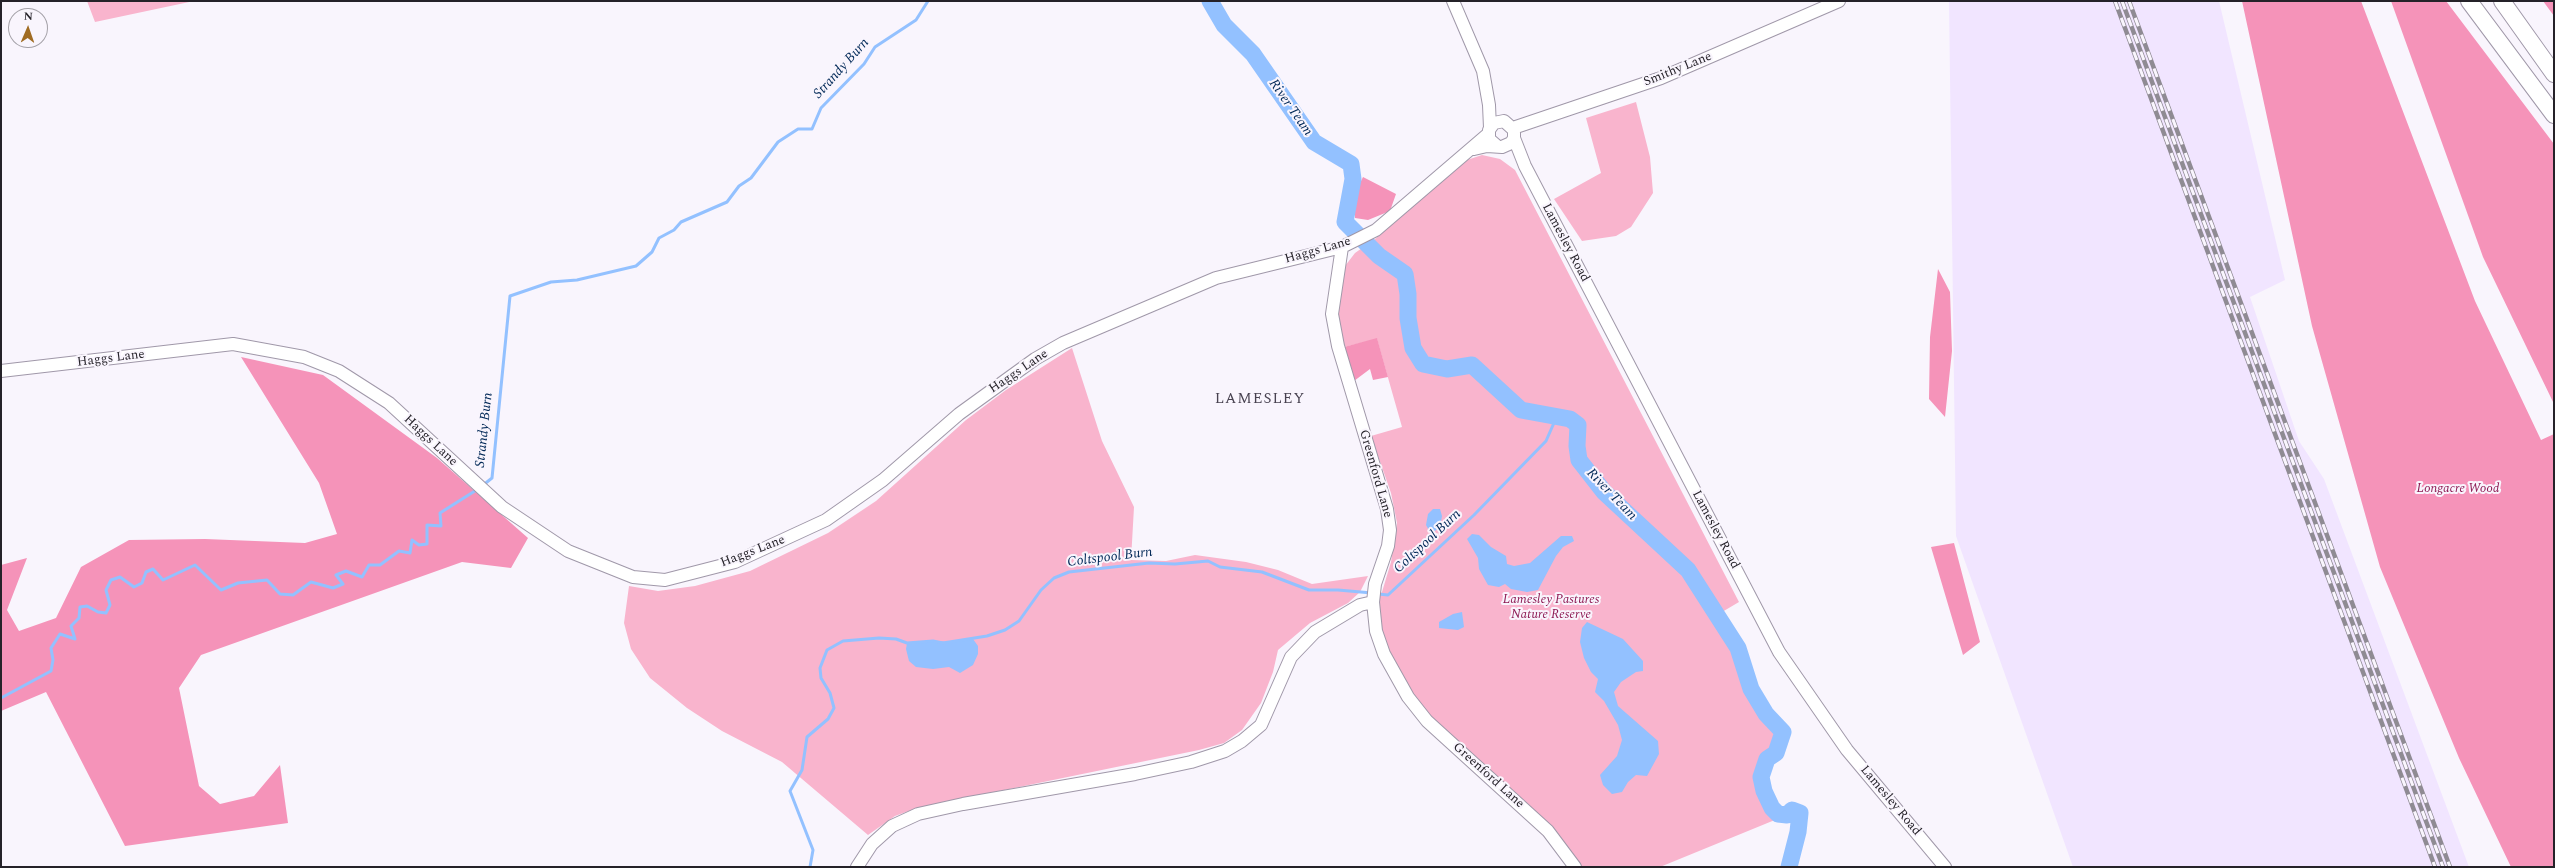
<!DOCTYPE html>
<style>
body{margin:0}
#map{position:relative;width:2555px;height:868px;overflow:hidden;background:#f9f5fd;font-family:Spectral,serif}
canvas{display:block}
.frame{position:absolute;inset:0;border:2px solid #252229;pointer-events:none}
.north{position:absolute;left:8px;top:8px;width:40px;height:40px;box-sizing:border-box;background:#f9f5fd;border:1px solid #a4a1a8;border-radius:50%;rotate:2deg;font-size:11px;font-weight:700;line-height:16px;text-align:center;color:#252229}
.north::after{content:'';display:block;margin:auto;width:14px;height:18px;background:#a06c23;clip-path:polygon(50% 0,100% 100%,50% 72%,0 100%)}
</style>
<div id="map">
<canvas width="2555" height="868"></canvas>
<div class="frame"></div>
<div class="north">N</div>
</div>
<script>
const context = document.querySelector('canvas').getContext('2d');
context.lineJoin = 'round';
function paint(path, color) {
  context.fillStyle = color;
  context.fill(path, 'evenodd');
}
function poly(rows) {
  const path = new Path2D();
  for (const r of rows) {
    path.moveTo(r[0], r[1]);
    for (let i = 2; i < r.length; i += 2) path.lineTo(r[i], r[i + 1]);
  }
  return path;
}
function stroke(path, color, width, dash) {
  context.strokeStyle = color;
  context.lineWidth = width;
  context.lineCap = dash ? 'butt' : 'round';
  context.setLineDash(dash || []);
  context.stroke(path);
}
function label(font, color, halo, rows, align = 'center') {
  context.font = font + ' Spectral,serif';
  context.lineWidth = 4;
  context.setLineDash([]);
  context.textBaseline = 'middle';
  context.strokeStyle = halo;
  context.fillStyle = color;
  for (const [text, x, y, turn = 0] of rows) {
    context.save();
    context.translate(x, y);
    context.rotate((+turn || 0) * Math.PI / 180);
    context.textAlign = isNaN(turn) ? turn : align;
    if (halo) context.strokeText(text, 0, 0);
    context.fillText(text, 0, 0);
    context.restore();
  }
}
const built = poly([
 [1949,1,2219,1,2285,280,2250,297,2299,441,2324,479,2469,867,2073,867,1956,536]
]);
const green = poly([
 [87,1,194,1,95,22],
 [1636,102,1650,157,1653,193,1631,227,1616,236,1582,241,1554,199,1601,173,1586,118],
 [1482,155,1500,159,1515,170,1739,602,1717,615,1738,648,1751,690,1766,714,1783,732,1776,753,1767,759,1761,777,1764,791,1772,808,1778,814,1787,815,1660,867,1575,867,1427,721,1393,673,1373,602,1382,592,1391,562,1397,523,1391,493,1371,436,1402,427,1377,339,1344,347,1336,312,1341,279,1345,266,1355,253,1375,239,1467,160],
 [1072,348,1102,441,1134,507,1131,560,1166,561,1195,555,1246,562,1278,570,1312,584,1368,576,1360,592,1348,603,1310,623,1278,650,1273,672,1261,703,1242,730,1224,743,1199,750,917,808,895,816,868,835,782,762,722,731,687,708,650,678,631,649,624,623,629,586,658,591,695,586,750,571,828,533,876,501,966,420,1006,390]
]);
const forest = poly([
 [2242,1,2361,1,2475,301,2541,440,2554,434,2554,867,2511,867,2459,758,2380,567,2312,326],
 [2391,1,2446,1,2554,144,2554,404,2483,257],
 [2543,1,2554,1,2554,16],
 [1363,177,1396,194,1390,211,1368,220,1355,218,1355,193],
 [1938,269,1950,292,1952,351,1945,417,1929,399,1930,337],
 [1377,338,1388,377,1373,380,1370,369,1354,381,1344,347],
 [241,357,323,375,437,458,528,538,511,568,462,562,201,655,179,688,199,786,220,804,254,796,280,765,288,823,125,846,46,692,1,711,1,565,27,558,7,610,19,631,56,618,81,567,129,540,205,539,305,543,337,534,319,483],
 [1954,543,1980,642,1963,655,1931,547]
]);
const water = poly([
 [1433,509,1440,509,1442,516,1440,527,1431,534,1426,525,1428,514],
 [1472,534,1479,535,1491,547,1506,556,1507,564,1514,566,1530,563,1561,536,1572,536,1574,541,1563,547,1556,556,1538,590,1527,592,1511,589,1505,584,1499,587,1488,585,1479,569,1478,558,1467,539],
 [1462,612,1464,627,1458,630,1439,628,1439,622,1453,614],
 [1587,622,1623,639,1643,661,1643,671,1636,672,1621,682,1614,692,1618,706,1658,741,1659,754,1647,776,1636,775,1628,782,1622,792,1612,794,1603,785,1600,775,1617,756,1622,740,1618,725,1604,701,1595,692,1598,679,1591,672,1584,658,1580,642,1582,628],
 [973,639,978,646,978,654,973,665,960,673,949,667,933,669,916,667,909,661,906,649,907,643,933,641,953,642]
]);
const stream = poly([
 [482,486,492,478,510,296,551,282,577,280,636,266,652,252,659,238,674,230,681,222,727,202,739,186,751,178,778,142,798,129,812,129,821,108,864,64,875,47,916,20,928,1],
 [1378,594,1388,595,1474,515,1546,441,1557,416],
 [1,698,51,671,53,660,51,648,60,634,75,639,71,626,79,618,80,607,87,606,98,612,106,613,110,605,106,590,111,580,120,577,134,587,142,583,146,572,153,569,163,580,195,565,221,590,238,583,267,580,280,594,293,595,311,582,333,588,343,584,336,575,346,571,362,577,369,565,380,565,399,551,410,553,412,540,419,545,427,544,427,525,441,526,440,513,478,489],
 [810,867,813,850,790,791,802,770,807,737,828,719,834,708,830,693,821,678,820,668,827,650,843,641,879,638,896,639,907,643,933,641,943,643,987,636,1005,630,1019,621,1041,590,1054,578,1069,572,1149,563,1175,564,1208,561,1220,567,1262,572,1309,590,1338,590,1372,593]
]);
const river = poly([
 [1210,1,1224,25,1253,54,1314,142,1351,164,1353,179,1345,222,1379,256,1405,274,1408,294,1408,318,1413,348,1423,364,1447,369,1472,365,1521,410,1570,419,1578,425,1577,446,1579,460,1604,492,1688,570,1738,648,1751,689,1766,714,1783,732,1776,753,1767,759,1761,777,1764,791,1772,808,1778,814,1787,815,1792,810,1800,813,1798,832,1789,867]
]);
const tertiary = poly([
 [1453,1,1483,71,1489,105,1490,128],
 [1513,128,1661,78,1839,1],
 [1514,138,1525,166,1779,652,1847,750,1945,867],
 [1474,149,1487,146,1502,147,1511,143,1514,138,1514,130,1504,121,1494,123,1489,130,1489,139,1497,146],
 [1342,247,1332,314,1338,346,1387,509,1390,530,1388,546,1375,584,1373,602,1376,631,1384,654,1408,697,1427,721,1548,831,1575,867],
 [1,371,233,344,304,357,339,371,389,403,502,507,568,551,633,577,665,580,735,562,826,520,883,480,959,414,1035,359,1063,343,1216,278,1342,247,1376,230,1488,134],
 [857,867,872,844,892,826,918,814,963,804,1135,774,1191,762,1225,751,1242,741,1261,725,1291,657,1315,632,1360,605,1373,602]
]);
const trunk = poly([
 [2469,1,2554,115],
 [2502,1,2554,74]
]);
const rail = poly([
 [2115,1,2435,867],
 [2122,1,2443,867],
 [2129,1,2450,867]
]);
const streetNames = [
 ["Smithy Lane",1678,70,-22],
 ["Lamesley Road",1565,243,62],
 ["Haggs Lane",1318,251,-16],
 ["Haggs Lane",111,359,-7],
 ["Haggs Lane",1019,372,-34],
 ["Haggs Lane",430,441,43],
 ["Greenford Lane",1375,474,74],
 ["Lamesley Road",1715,530,62],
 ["Haggs Lane",753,552,-21],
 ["Greenford Lane",1488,776,42],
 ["Lamesley Road",1890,801,50]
];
const parkNames = [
 ["Longacre Wood",2458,489],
 ["Lamesley Pastures",1551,600],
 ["Nature Reserve",1551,615]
];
const waterNames = [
 ["Strandy Burn",842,69,-48],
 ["River Team",1290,108,55],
 ["Strandy Burn",485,430,-84],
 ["River Team",1611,495,46],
 ["Coltspool Burn",1428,542,-43],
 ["Coltspool Burn",1110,558,-7]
];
const quarterNames = [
 ["LAMESLEY",1260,400]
];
paint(built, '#f1e5ff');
paint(green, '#f9b4cd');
paint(forest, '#f593b9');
paint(water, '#93c1ff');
stroke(stream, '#93c1ff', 3);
stroke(river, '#93c1ff', 17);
stroke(tertiary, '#a098a9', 14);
stroke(trunk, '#a098a9', 18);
stroke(tertiary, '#fff', 12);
stroke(trunk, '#fff', 16);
stroke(rail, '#8f8b93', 4.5);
stroke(rail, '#f9f5fd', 3, [9]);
label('13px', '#252229', '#f9f5fd', streetNames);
label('italic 13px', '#8e1b54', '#f9f5fd', parkNames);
label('italic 14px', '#012857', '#f9f5fd', waterNames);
context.letterSpacing = '1px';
label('15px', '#484250', '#f9f5fd', quarterNames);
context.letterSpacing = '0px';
</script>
